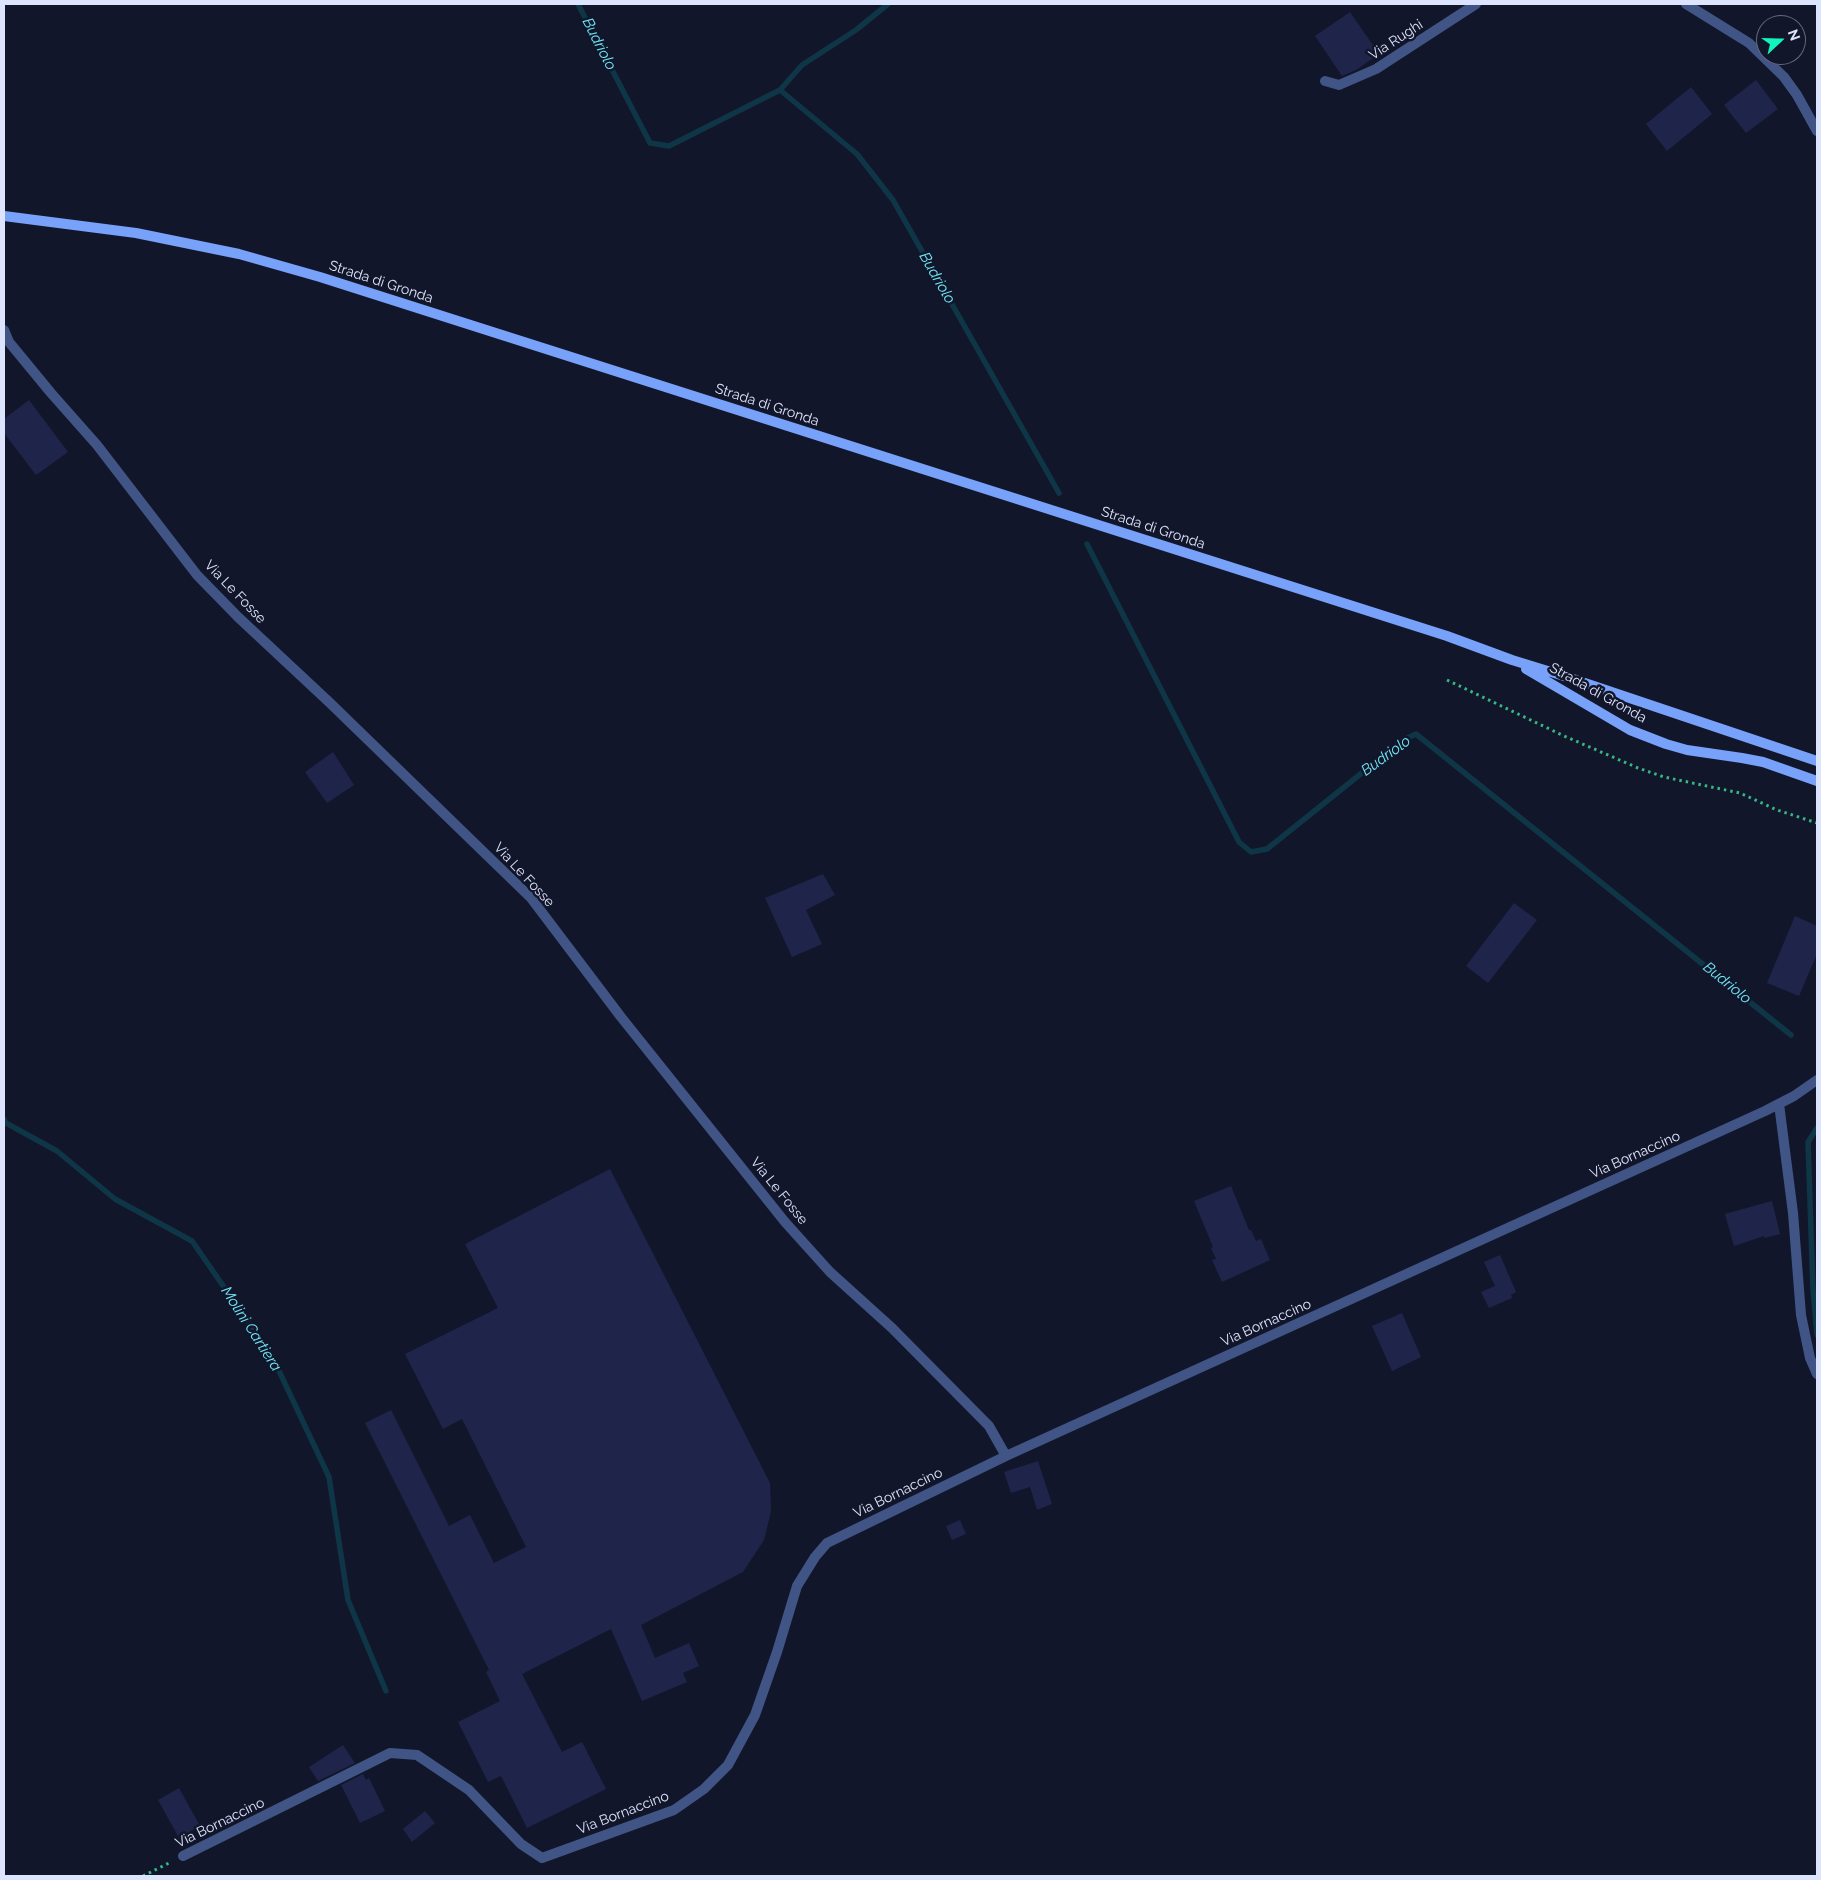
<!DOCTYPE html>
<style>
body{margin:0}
#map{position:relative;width:1821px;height:1880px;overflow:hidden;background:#12162a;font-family:Raleway,sans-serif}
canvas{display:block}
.frame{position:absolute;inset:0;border:5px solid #dde4fd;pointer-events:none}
.north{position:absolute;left:1756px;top:15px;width:50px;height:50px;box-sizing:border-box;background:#12162a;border:1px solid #63687e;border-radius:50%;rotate:69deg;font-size:14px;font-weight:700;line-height:20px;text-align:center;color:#dde4fd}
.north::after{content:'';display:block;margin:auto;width:18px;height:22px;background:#12f4bd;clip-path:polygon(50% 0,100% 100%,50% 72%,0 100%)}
</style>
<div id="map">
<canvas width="1821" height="1880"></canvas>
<div class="frame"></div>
<div class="north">N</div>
</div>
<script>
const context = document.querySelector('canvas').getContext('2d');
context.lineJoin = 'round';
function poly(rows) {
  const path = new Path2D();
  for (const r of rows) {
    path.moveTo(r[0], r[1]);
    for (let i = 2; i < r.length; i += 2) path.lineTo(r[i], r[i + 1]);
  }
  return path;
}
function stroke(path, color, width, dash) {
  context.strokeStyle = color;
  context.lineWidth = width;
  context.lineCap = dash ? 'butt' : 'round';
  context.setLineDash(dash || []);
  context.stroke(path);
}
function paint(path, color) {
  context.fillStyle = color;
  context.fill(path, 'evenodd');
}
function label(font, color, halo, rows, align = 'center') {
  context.font = font + ' Raleway,sans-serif';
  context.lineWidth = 5;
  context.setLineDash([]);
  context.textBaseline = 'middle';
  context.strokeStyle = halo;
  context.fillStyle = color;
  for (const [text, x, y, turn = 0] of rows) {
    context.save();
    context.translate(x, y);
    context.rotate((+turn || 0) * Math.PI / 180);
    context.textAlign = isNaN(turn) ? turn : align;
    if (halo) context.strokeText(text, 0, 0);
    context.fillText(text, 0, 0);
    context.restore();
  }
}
const stream = poly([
 [578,4,650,143,669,146,780,90],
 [888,4,856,30,802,65,780,90,857,154,893,200,1059,493],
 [1087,544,1239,842,1251,852,1267,849,1403,740,1416,734,1791,1035],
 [4,1119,6,1123,57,1151,115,1199,192,1241,272,1356,329,1477,348,1600,386,1691],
 [1817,1128,1808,1142,1813,1290,1817,1335]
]);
const building = poly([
 [1350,12,1379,54,1356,70,1342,76,1315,36],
 [1756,80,1778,109,1746,133,1724,105],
 [1691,87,1712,114,1667,151,1646,124],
 [29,400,68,452,36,475,4,433,4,419],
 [333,752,354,785,327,803,305,772],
 [823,874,835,895,806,910,822,944,792,957,765,898],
 [1514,903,1537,920,1488,983,1466,966],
 [1795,916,1817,926,1817,954,1799,996,1767,983],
 [610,1169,770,1483,771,1511,764,1540,743,1572,641,1625,655,1658,689,1643,699,1666,683,1673,687,1682,642,1701,611,1629,522,1674,562,1752,582,1742,606,1789,527,1828,501,1776,488,1782,458,1722,500,1701,486,1672,489,1670,365,1423,391,1410,449,1526,470,1515,494,1563,526,1547,462,1419,443,1429,405,1354,498,1308,465,1244],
 [1231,1186,1249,1230,1251,1230,1256,1241,1261,1239,1270,1260,1222,1282,1212,1260,1216,1259,1211,1248,1213,1247,1194,1201],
 [1772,1201,1780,1234,1765,1238,1764,1236,1734,1246,1725,1214],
 [1500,1255,1516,1292,1511,1295,1512,1298,1489,1308,1481,1292,1495,1286,1484,1262],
 [1402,1313,1421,1357,1392,1371,1372,1326],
 [1038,1461,1052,1504,1037,1510,1030,1487,1011,1493,1004,1472],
 [960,1520,966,1534,952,1540,946,1526],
 [343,1745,355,1763,318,1781,309,1767],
 [363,1774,366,1780,369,1778,385,1811,360,1823,341,1785],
 [179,1788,200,1826,179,1838,158,1800],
 [425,1811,435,1823,412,1842,403,1829]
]);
const path = poly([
 [1447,680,1562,735,1638,768,1664,777,1740,793,1777,810,1817,823],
 [143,1876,171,1862]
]);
const minor = poly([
 [1686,4,1749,43,1784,77,1797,95,1817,131],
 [1325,81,1339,85,1376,69,1476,4],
 [4,330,9,342,51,393,97,445,197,575,238,617,329,702,531,898,621,1017,785,1222,830,1272,892,1328,989,1426,1006,1456],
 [1779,1104,1793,1213,1801,1315,1810,1358,1817,1374],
 [183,1856,390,1753,417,1755,469,1790,521,1844,542,1858,674,1810,704,1789,728,1765,755,1715,777,1652,797,1586,815,1557,827,1543,1006,1456,1765,1111,1794,1096,1817,1080]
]);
const secondary = poly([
 [4,216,136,233,239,254,320,277,1447,636,1512,660,1564,676,1817,761],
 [1526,669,1630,730,1666,744,1687,750,1742,758,1763,762,1817,781]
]);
const streetNames = [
 ["Via Rughi",1396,40,-33],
 ["Strada di Gronda",381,282,18],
 ["Strada di Gronda",767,405,18],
 ["Strada di Gronda",1153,528,18],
 ["Via Le Fosse",235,592,46],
 ["Strada di Gronda",1598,693,29],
 ["Via Le Fosse",524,875,47],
 ["Via Bornaccino",1635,1155,-24],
 ["Via Le Fosse",779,1191,51],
 ["Via Bornaccino",1266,1323,-24],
 ["Via Bornaccino",898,1493,-26],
 ["Via Bornaccino",623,1813,-21],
 ["Via Bornaccino",220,1823,-26]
];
const waterNames = [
 ["Budriolo",599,44,63],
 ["Budriolo",937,278,60],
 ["Budriolo",1386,756,-36],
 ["Budriolo",1727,983,39],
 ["Molini Cartiera",251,1329,57]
];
stroke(stream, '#0e3647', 5.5);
paint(building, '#1f254a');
stroke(path, '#37b784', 3, [2.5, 4]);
stroke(minor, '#405586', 10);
stroke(secondary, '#78a1f9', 10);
label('14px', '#dde4fd', '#12162a', streetNames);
label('italic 15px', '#70e8f8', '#12162a', waterNames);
</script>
